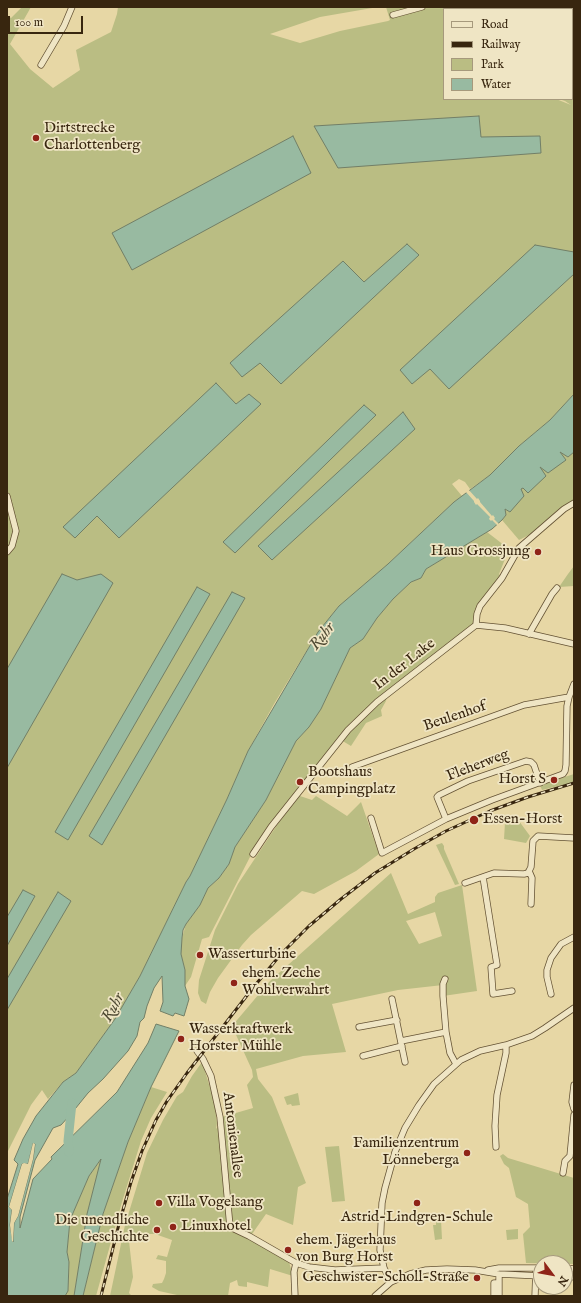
<!DOCTYPE html>
<meta charset="utf-8">
<style>
body{margin:0}
#map{position:relative;width:581px;height:1303px;overflow:hidden;background:#e7d7a5;font-family:"IM FELL English",serif}
canvas{display:block}
.frame{position:absolute;inset:0;border:8px solid #38260f;pointer-events:none}
.legend{position:absolute;left:443px;top:8px;width:130px;height:92px;box-sizing:border-box;background:#efe5c4;border:1px solid #a6997c;margin:0;padding:5px 7px;list-style:none;font-size:12px;color:#38260f}
.legend li{display:flex;align-items:center;gap:8px;height:20px}
.legend b{width:20px;border:1px solid #a6997c}
.north{position:absolute;left:533px;top:1255px;width:40px;height:40px;box-sizing:border-box;background:#efe5c4;border:1px solid #a6997c;border-radius:50%;rotate:122deg;font-size:11px;font-weight:700;line-height:16px;text-align:center;color:#38260f}
.north::after{content:'';display:block;margin:auto;width:14px;height:18px;background:#8f2418;clip-path:polygon(50% 0,100% 100%,50% 72%,0 100%)}
.scale{position:absolute;left:8px;top:16px;width:75px;height:18px;box-sizing:border-box;border:2px solid #38260f;border-top:0;padding-left:5px;font-size:12px;line-height:14px;white-space:nowrap;color:#38260f;-webkit-text-stroke:3px #efe5c4;paint-order:stroke}
</style>
<div id="map">
<canvas width="581" height="1303"></canvas>
<div class="frame"></div>
<ul class="legend">
<li><b style="height:5px;background:#efe5c4"></b>Road</li>
<li><b style="height:5px;background:#38260f"></b>Railway</li>
<li><b style="height:11px;background:#babd83"></b>Park</li>
<li><b style="height:11px;background:#98baa1"></b>Water</li>
</ul>
<div class="north">N</div>
<div class="scale">100 m</div>
</div>
<script>
const context = document.querySelector('canvas').getContext('2d');
context.lineJoin = 'round';
function paint(path, color) {
  context.fillStyle = color;
  context.fill(path, 'evenodd');
}
function poly(rows) {
  const path = new Path2D();
  for (const r of rows) {
    path.moveTo(r[0], r[1]);
    for (let i = 2; i < r.length; i += 2) path.lineTo(r[i], r[i + 1]);
  }
  return path;
}
function stroke(path, color, width, dash) {
  context.strokeStyle = color;
  context.lineWidth = width;
  context.lineCap = dash ? 'butt' : 'round';
  context.setLineDash(dash || []);
  context.stroke(path);
}
function label(font, color, halo, rows, align = 'center') {
  context.font = font + ' "IM FELL English",serif';
  context.lineWidth = 3.5;
  context.setLineDash([]);
  context.textBaseline = 'middle';
  context.strokeStyle = halo;
  context.fillStyle = color;
  for (const [text, x, y, turn = 0] of rows) {
    context.save();
    context.translate(x, y);
    context.rotate((+turn || 0) * Math.PI / 180);
    context.textAlign = isNaN(turn) ? turn : align;
    if (halo) context.strokeText(text, 0, 0);
    context.fillText(text, 0, 0);
    context.restore();
  }
}
const green = poly([
 [22,7,31,7,10,44,30,69,53,88,80,70,76,50,111,32,117,14,118,7,378,7,320,17,270,34,300,43,340,31,388,21,390,20,386,7,530,7,536,9,444,9,444,99,556,99,571,105,565,101,559,99,572,99,572,24,574,25,574,394,550,420,519,446,490,475,476,485,470,489,465,482,459,479,452,484,462,496,454,502,388,564,339,606,318,632,274,704,248,751,227,799,190,876,186,882,140,976,115,1019,76,1073,63,1082,48,1099,42,1090,31,1105,7,1153,7,554,16,542,13,508,7,490,7,15,11,18],
 [561,451,568,457,574,452,574,502,535,532,519,540,502,520,506,515,505,509,510,512,521,489,540,467],
 [7,506,14,536,7,550],
 [487,532,509,549,499,574,502,577,479,605,476,624,387,694,386,701,381,710,382,716,366,723,351,746,341,740,251,855,209,937,202,939,191,977,185,986,185,970,181,954,181,944,182,938,186,924,200,905,208,888,219,878,229,864,235,847,266,800,296,741,309,727,321,709,350,648,363,639,377,618,393,599,411,582,421,578,426,569],
 [574,566,574,586,559,587,568,574],
 [574,774,574,782,542,790,540,785],
 [297,795,312,800,316,796,347,816,361,802,379,854,356,871,314,894,302,891,251,935,242,945,218,978,210,992,206,1004,201,1001,198,993,199,980,215,930,238,884],
 [511,821,519,821,530,836,526,843,504,839,505,823],
 [442,843,444,846,444,849,459,884,455,885,436,845],
 [391,873,408,914,435,902,435,897,438,893,462,885,477,991,443,996,443,985,398,990,332,1004,346,1052,303,1056,256,1069,258,1079,272,1097,306,1183,298,1187,293,1225,266,1214,250,1237,289,1262,293,1276,270,1269,268,1287,247,1282,247,1287,239,1286,238,1285,237,1280,230,1283,228,1296,177,1296,177,1295,159,1291,152,1287,153,1284,162,1283,164,1279,166,1273,166,1261,156,1259,158,1255,167,1257,172,1240,155,1234,138,1234,128,1232,133,1277,129,1293,132,1296,110,1296,125,1225,147,1153,163,1120,177,1096,183,1092,192,1076,202,1062,214,1100,217,1123,216,1129,221,1123,222,1117,253,1108,247,1085,253,1077,252,1070,232,1026,270,981],
 [435,912,442,936,419,944,406,921],
 [151,1087,167,1092,151,1118,141,1141,122,1202,96,1296,83,1296,103,1214,128,1142],
 [298,1093,300,1105,292,1106,291,1104,287,1105,284,1097],
 [339,1146,345,1201,332,1202,325,1147],
 [503,1154,508,1158,574,1178,574,1264,526,1263,523,1234,530,1227,528,1204,516,1197,509,1168,504,1164,500,1156],
 [102,1158,87,1214,74,1296,65,1296,68,1291,69,1262,67,1252,70,1220,89,1176],
 [436,1220,441,1220,442,1239,435,1240,433,1225,436,1225],
 [518,1229,518,1239,507,1240,506,1230]
]);
const water = poly([
 [479,116,481,137,540,136,541,153,338,168,314,126,479,116],
 [293,136,311,173,132,270,112,233,293,136],
 [407,244,419,255,281,384,260,363,242,377,230,363,343,261,364,282,407,244],
 [535,245,574,252,574,274,449,389,430,369,412,384,400,370,535,245],
 [216,383,236,404,249,394,261,404,119,538,97,516,75,538,63,527,216,383],
 [574,394,574,452,568,457,560,452,566,460,548,473,540,467,546,476,528,493,523,488,521,489,524,496,510,512,505,509,506,515,502,520,492,529,426,569,421,578,411,582,393,599,377,618,363,639,350,648,321,709,309,727,296,741,266,800,235,847,229,864,219,878,208,888,200,905,186,924,183,930,182,938,181,954,185,970,185,986,189,999,184,1016,175,1013,173,1016,160,1011,163,1002,162,976,154,988,147,1006,144,1018,140,1022,137,1036,128,1051,103,1079,88,1093,71,1114,61,1125,53,1128,35,1160,20,1217,20,1228,33,1179,52,1159,51,1157,117,1092,148,1043,156,1024,179,1031,151,1087,128,1142,103,1214,83,1296,74,1296,87,1214,101,1159,89,1176,70,1220,67,1252,69,1262,68,1291,65,1296,7,1296,7,1199,18,1164,14,1160,23,1139,36,1116,63,1082,76,1073,115,1019,140,976,186,882,190,876,227,799,248,751,305,654,318,632,339,606,388,564,454,502,490,475,519,446,550,420,574,394],
 [33,1144,35,1144,33,1159,18,1216,14,1223,13,1242,10,1225,12,1210,9,1207,22,1164,28,1164,33,1144],
 [364,405,376,415,235,553,223,542,364,405],
 [403,412,415,429,272,560,258,546,403,412],
 [62,574,77,580,101,574,113,583,7,768,7,669,62,574],
 [197,587,210,594,68,840,55,832,197,587],
 [232,592,245,598,102,845,89,836,232,592],
 [23,890,35,896,7,946,7,917,23,890],
 [58,892,71,901,7,1010,7,979,58,892]
]);
const pier = poly([
 [468,489,477,499,478,498,480,501,480,502,492,516,493,515,495,518,494,519,500,525,498,526,492,520,491,521,489,519,490,517,477,504,476,505,474,502,474,501,465,491],
 [33,1143,35,1144,33,1159,18,1216,14,1223,13,1242,12,1241,10,1225,12,1210,9,1207,22,1164,24,1163,28,1164],
 [31,1157,31,1159,17,1215,13,1222,14,1209,11,1207,24,1166,29,1166]
]);
const river = poly([
 [69,1152,68,1141,72,1103]
]);
const minor = poly([
 [531,7,538,9],
 [393,15,422,7],
 [572,23,574,24],
 [41,65,64,26,72,7],
 [7,496,16,531,12,546,7,552],
 [476,625,505,628,574,644],
 [529,634,552,594,557,588],
 [352,767,524,705,569,697],
 [371,818,382,853,446,819,492,800,563,774,565,771,566,765,567,706,569,697,574,684],
 [446,819,437,797,439,795,468,781,526,761,531,762,534,765,540,783],
 [253,854,271,827,348,730,377,702,476,625,477,614,480,606,502,578,519,548,564,509,574,503],
 [529,871,532,878,531,904],
 [483,877,497,965,491,967,493,994,512,991],
 [465,883,494,873,524,874,528,873,531,867,533,841,538,836,574,838],
 [445,979,443,984,443,996,446,1032,450,1053,456,1064],
 [551,994,547,977,547,970,551,958,561,944,574,937],
 [392,999,405,1062],
 [359,1027,397,1020],
 [401,1041,446,1032],
 [197,1051,203,1059,211,1076,220,1117,230,1227,249,1236,296,1263,309,1267,335,1270,384,1268],
 [363,1056,402,1046],
 [574,1085,572,1102,574,1109],
 [496,1147,495,1126,497,1095,506,1053,506,1045],
 [563,1173,565,1161,570,1156,574,1115],
 [565,1268,574,1269],
 [488,1270,499,1268,541,1268],
 [499,1274,499,1296],
 [565,1276,574,1277],
 [391,1282,384,1268,380,1250,382,1203,385,1188,395,1152,405,1128,419,1105,434,1084,461,1060,480,1051,506,1045,532,1036,545,1028,574,1008],
 [295,1296,294,1272,296,1263],
 [375,1296,391,1282,410,1274,426,1270,447,1269,475,1270,499,1274,541,1276],
 [494,1296,494,1283,499,1283],
 [535,1296,536,1268]
]);
const rail = poly([
 [101,1296,119,1224,131,1182,142,1151,156,1120,167,1101,187,1073,252,989,281,954,309,926,341,899,375,873,414,849,446,831,490,811,528,797,574,783]
]);
const markers = [
 [36,138,4,"#8f2418"],
 [538,552,4,"#8f2418"],
 [554,780,4,"#8f2418"],
 [300,782,4,"#8f2418"],
 [474,820,5,"#8f2418"],
 [200,955,4,"#8f2418"],
 [234,983,4,"#8f2418"],
 [181,1039,4,"#8f2418"],
 [467,1153,4,"#8f2418"],
 [159,1203,4,"#8f2418"],
 [417,1203,4,"#8f2418"],
 [173,1227,4,"#8f2418"],
 [157,1230,4,"#8f2418"],
 [288,1250,4,"#8f2418"],
 [477,1278,4,"#8f2418"]
];
const poiNames = [
 ["Dirtstrecke",44,129],
 ["Charlottenberg",44,146],
 ["Haus Grossjung",530,552,"right"],
 ["Bootshaus",308,773],
 ["Campingplatz",308,790],
 ["Horst S",546,780,"right"],
 ["Essen-Horst",483,820],
 ["Wasserturbine",208,955],
 ["ehem. Zeche",242,974],
 ["Wohlverwahrt",242,991],
 ["Wasserkraftwerk",189,1030],
 ["Horster Mühle",189,1047],
 ["Familienzentrum",459,1144,"right"],
 ["Lönneberga",459,1161,"right"],
 ["Villa Vogelsang",167,1203],
 ["Astrid-Lindgren-Schule",417,1218,"center"],
 ["Die unendliche",149,1221,"right"],
 ["Geschichte",149,1238,"right"],
 ["Linuxhotel",181,1227],
 ["ehem. Jägerhaus",296,1241],
 ["von Burg Horst",296,1258],
 ["Geschwister-Scholl-Straße",469,1278,"right"]
];
const streetNames = [
 ["In der Lake",405,665,-38],
 ["Beulenhof",455,717,-19],
 ["Fleherweg",478,766,-21],
 ["Antonienallee",232,1135,83]
];
const waterNames = [
 ["Ruhr",323,637,-52],
 ["Ruhr",114,1008,-62]
];
paint(green, '#babd83');
paint(water, '#98baa1');
stroke(water, '#727f67', 1);
paint(pier, '#e7d7a5');
stroke(river, '#98baa1', 9);
stroke(minor, '#645234', 7);
stroke(minor, '#efe5c4', 5.5);
stroke(rail, '#38260f', 3);
stroke(rail, '#efe5c4', 1.5, [4.5]);
for (const [x, y, r, color] of markers) {
  const dot = new Path2D();
  dot.arc(x, y, r, 0, 2 * Math.PI);
  context.fillStyle = color;
  context.fill(dot);
  stroke(dot, '#efe5c4', 1.5);
}
label('15px', '#38260f', '#efe5c4', poiNames, 'left');
label('15px', '#38260f', '#efe5c4', streetNames);
label('italic 16px', '#504b34', '#efe5c4', waterNames);
</script>
